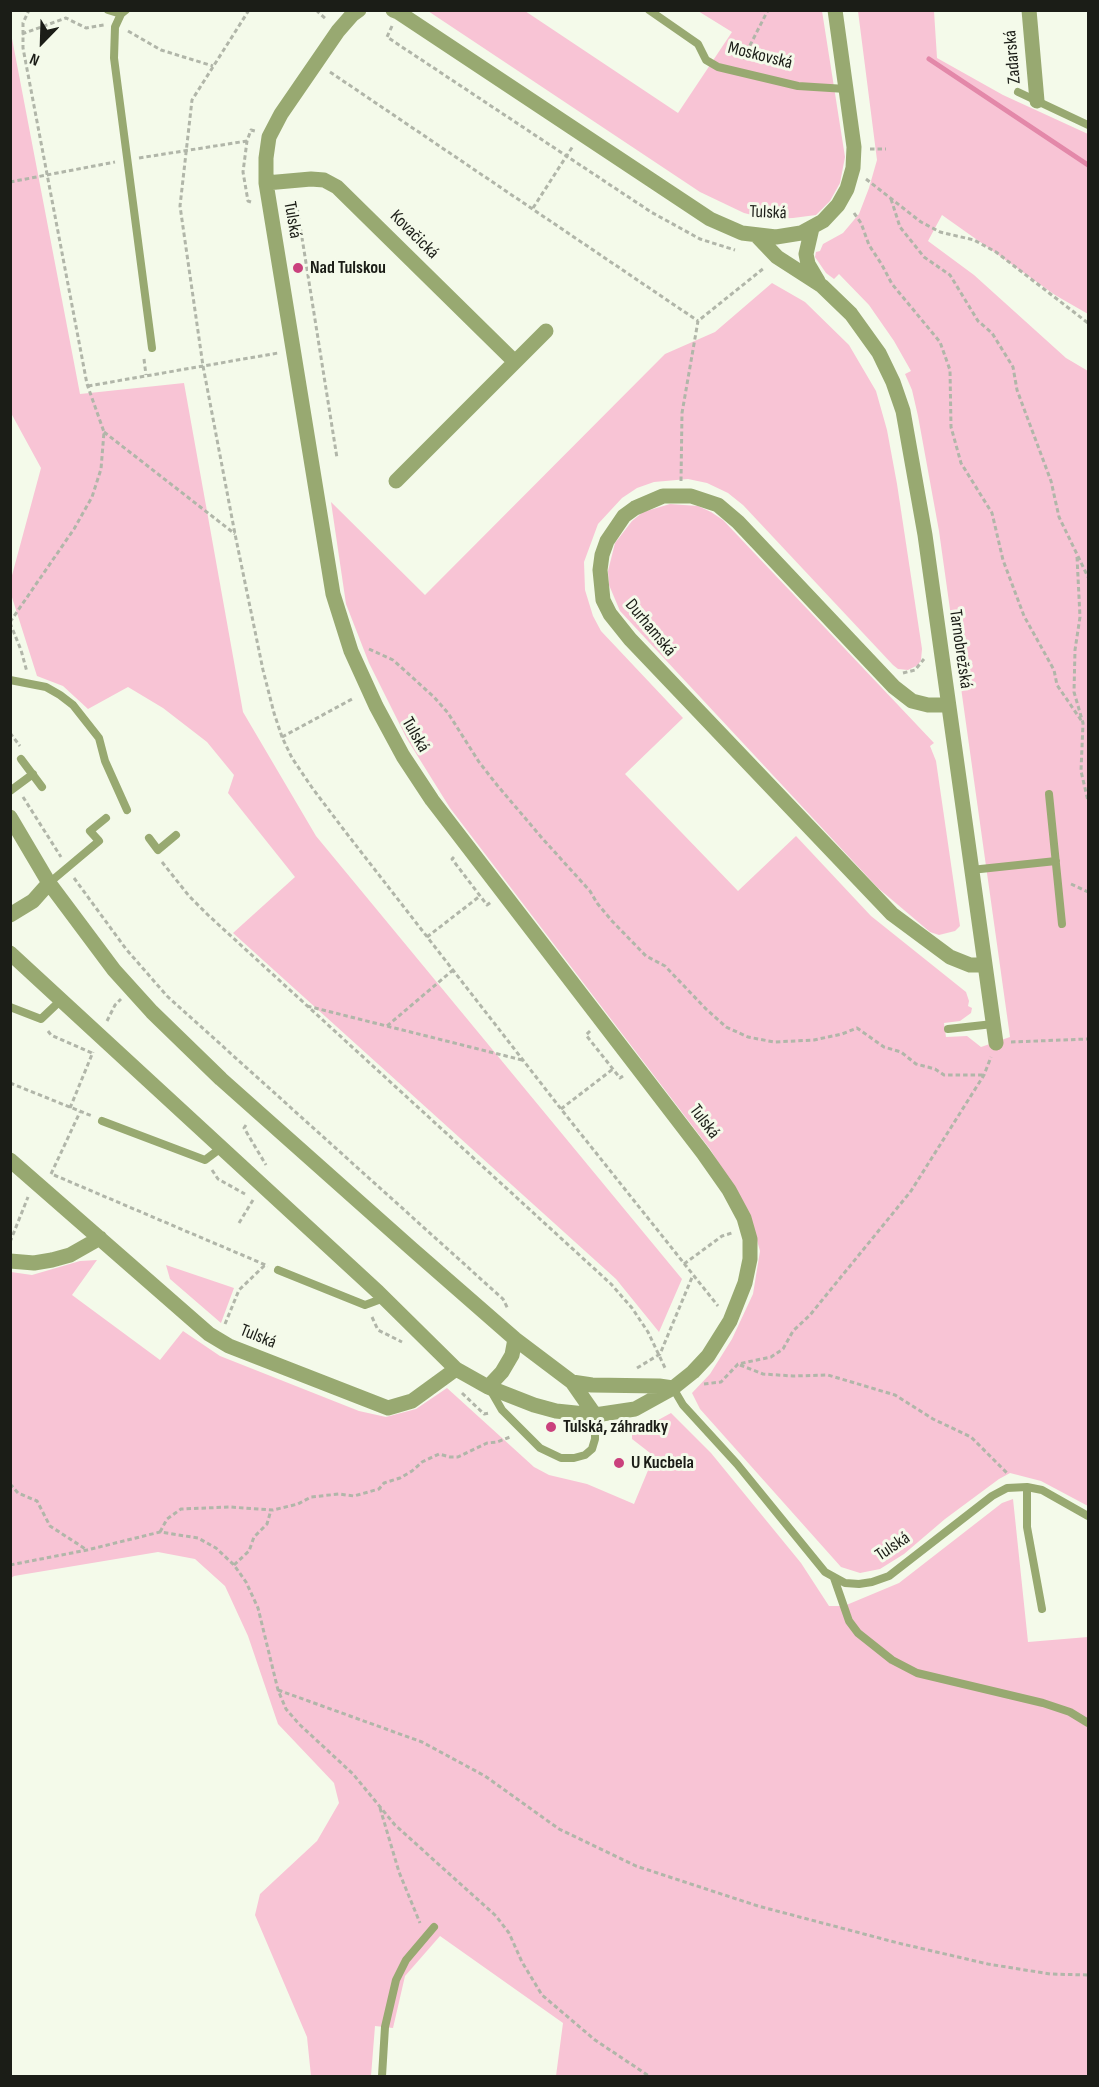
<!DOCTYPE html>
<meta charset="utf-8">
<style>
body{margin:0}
#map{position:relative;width:1099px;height:2087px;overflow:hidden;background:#f4faea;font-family:"Sofia Sans Condensed",sans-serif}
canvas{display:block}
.frame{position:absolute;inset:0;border:12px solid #1b1d17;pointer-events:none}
.north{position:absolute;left:12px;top:12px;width:60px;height:60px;-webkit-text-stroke:4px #f4faea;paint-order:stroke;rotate:203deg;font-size:16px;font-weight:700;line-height:24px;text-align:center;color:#1b1d17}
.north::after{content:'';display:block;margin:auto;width:21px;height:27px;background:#1b1d17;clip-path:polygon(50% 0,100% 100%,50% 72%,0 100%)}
</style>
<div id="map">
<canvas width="1099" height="2087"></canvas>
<div class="frame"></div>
<div class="north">N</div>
</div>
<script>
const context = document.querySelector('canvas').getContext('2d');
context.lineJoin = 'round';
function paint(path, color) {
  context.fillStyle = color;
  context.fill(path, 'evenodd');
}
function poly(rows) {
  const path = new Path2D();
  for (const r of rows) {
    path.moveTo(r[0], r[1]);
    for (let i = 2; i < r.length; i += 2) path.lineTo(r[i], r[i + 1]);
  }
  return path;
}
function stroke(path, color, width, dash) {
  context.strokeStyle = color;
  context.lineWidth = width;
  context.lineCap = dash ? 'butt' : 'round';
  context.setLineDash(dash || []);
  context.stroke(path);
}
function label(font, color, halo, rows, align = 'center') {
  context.font = font + ' "Sofia Sans Condensed",sans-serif';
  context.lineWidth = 6;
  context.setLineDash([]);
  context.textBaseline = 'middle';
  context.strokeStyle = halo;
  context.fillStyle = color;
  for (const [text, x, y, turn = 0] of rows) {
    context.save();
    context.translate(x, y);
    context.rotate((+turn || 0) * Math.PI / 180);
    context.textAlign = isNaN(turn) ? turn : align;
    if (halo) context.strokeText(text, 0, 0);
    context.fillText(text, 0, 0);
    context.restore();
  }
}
const green = poly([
 [428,11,525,11,678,113,732,32,698,11,822,11,845,157,840,183,830,201,816,215,793,218,768,219,744,213,700,192],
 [858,11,934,11,937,58,1003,95,1088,134,1088,314,1055,295,942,215,928,241,974,275,1066,358,1088,371,1088,1506,1041,1481,1010,1473,999,1479,945,1519,904,1554,880,1569,860,1573,841,1567,700,1409,692,1393,710,1374,732,1339,753,1294,760,1251,749,1212,710,1149,450,808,407,739,369,663,346,604,331,502,425,595,665,354,715,332,772,283,805,302,849,345,876,391,887,430,897,484,922,649,921,660,918,665,908,670,898,669,893,665,743,505,728,493,707,483,688,479,654,482,637,488,622,498,598,524,584,562,585,590,593,616,601,631,683,718,625,774,738,891,796,836,871,916,966,992,969,1001,968,1006,972,1008,971,1013,960,1021,944,1023,946,1037,967,1036,981,1047,1010,1037,939,531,918,416,912,390,905,374,911,371,894,341,869,305,839,274,834,279,826,273,815,257,816,252,820,251,823,244,843,233,859,214,869,188,877,160],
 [10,28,80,394,184,383,243,712,316,836,682,1279,659,1332,616,1279,233,933,295,877,228,793,234,775,207,742,163,708,128,687,88,709,63,686,37,676,10,591,11,579,41,468,11,413],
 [670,504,698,506,711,512,723,520,934,743,930,746,936,761,960,926,955,931,939,935,930,932,878,888,620,611,609,585,608,571,615,543,632,521,643,512],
 [97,1260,72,1295,160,1360,183,1331,220,1356,359,1411,386,1417,416,1409,447,1388,534,1467,549,1475,587,1484,634,1504,654,1456,632,1439,632,1429,649,1425,671,1413,711,1453,801,1563,829,1606,844,1606,899,1583,1002,1503,1013,1499,1028,1642,1088,1637,1088,2076,556,2076,563,2023,440,1936,405,1976,393,2028,375,2026,371,2076,311,2076,307,2037,255,1915,260,1894,317,1841,339,1803,334,1783,278,1724,248,1636,225,1586,195,1559,158,1552,14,1576,11,1578,11,1272,32,1275,80,1261],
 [166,1265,234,1288,221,1323,170,1279]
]);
const stream = poly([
 [929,59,1088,165]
]);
const path = poly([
 [249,10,192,100,180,206,203,366,235,534,263,670,274,713,282,737,292,758,313,789,344,830,561,1109,718,1306],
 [316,10,326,19],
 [392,26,387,37,651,212,700,239,735,250],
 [128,31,161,50,213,66],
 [22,34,66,18,86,28,104,25],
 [743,59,768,10],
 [10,67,10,72],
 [330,72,698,321],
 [870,149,886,149],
 [139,158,247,141],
 [866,179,921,222,940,232,974,240,996,252,1088,323],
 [10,182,115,162],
 [891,199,900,227,924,257,950,275,978,321,992,333,1013,367,1017,390,1051,481,1059,517,1088,577],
 [296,200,337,458],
 [251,202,248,201,243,172,247,141,251,130,255,131],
 [533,208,573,146],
 [854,213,861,223,869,245,882,265,892,284,940,342,950,370,951,427,961,463,992,513,1003,560,1024,616,1054,670,1057,685,1083,723],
 [144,359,146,375],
 [88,386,278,353],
 [104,432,235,534],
 [681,481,682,413,698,321,764,268],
 [1077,557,1080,617,1075,650,1074,692,1083,723,1081,771,1088,801],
 [10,622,74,529,92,497,101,469,104,432,87,384,23,48,23,23,29,10],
 [10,623,21,650,27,672],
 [369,649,393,660,434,697,448,713,479,762,497,785,542,838,590,891,597,903,612,921,646,956,665,966,706,1009,726,1027,748,1037,774,1042,814,1040,842,1034,857,1028,884,1047,901,1052,916,1064,935,1069,944,1075,983,1075],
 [903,673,915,670,924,659],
 [10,733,20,746],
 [282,737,354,698],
 [23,797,61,857],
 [454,857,452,859,487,905,491,902],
 [162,862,189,896,208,915,611,1284,632,1308,648,1332,666,1370],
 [74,878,126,949,167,996,503,1299,508,1309],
 [1071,884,1088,892],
 [427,937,480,896],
 [307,1006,522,1060],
 [107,1021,115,1005,121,999],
 [387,1026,453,970],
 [48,1031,51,1035,92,1053],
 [590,1031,586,1035,620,1078,623,1076],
 [1011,1042,1088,1039],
 [10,1083,92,1116],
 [70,1108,93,1052],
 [561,1109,613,1069],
 [246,1125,244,1128,266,1165],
 [212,1170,218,1179,245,1194],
 [51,1174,80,1112],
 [54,1175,268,1266],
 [239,1223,253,1200],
 [10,1242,28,1197],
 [684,1264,722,1236,732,1233],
 [372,1317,378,1330,402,1342],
 [225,1324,239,1290,265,1265],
 [740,1365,763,1374,793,1376,828,1375,895,1395,933,1419,971,1437,1008,1474],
 [637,1368,660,1354,693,1275],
 [704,1384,721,1382,738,1364,771,1357,783,1349,793,1331,810,1315,911,1191,984,1075,991,1057],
 [462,1393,484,1414,489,1413],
 [10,1484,18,1493,37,1501,50,1526,87,1550],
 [160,1532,167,1519,181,1509,230,1507,273,1510,298,1504,311,1497,339,1494,354,1496,379,1489,384,1483,400,1478,412,1471,422,1462,439,1454,450,1457,458,1457,487,1443,497,1442,510,1437],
 [10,1565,87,1550,160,1532,198,1538,216,1548,234,1565,246,1582,258,1608,278,1690,286,1709,299,1724,353,1774,395,1825,496,1916,509,1933,522,1962,542,1995,595,2040,649,2076],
 [234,1565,249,1551,254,1537,267,1524,271,1510],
 [278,1690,422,1742,485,1776,559,1829,636,1866,758,1906,898,1943,988,1964,1050,1974,1088,1975],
 [380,1808,399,1872,420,1923]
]);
const service = poly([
 [108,10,121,14],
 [126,10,121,14,115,27,114,58,152,348],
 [649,10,698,44,706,60,718,67,798,86,846,89],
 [1018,92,1088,125],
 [10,680,46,687,60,695,73,705,99,738,105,761,127,810],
 [21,759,42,787],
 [10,791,33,774],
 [1049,794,1062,924],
 [149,838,158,850,176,835],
 [971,870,1056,861],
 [49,883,99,841,90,831,106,818],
 [10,1007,41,1019,61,1000],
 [948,1029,993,1024],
 [102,1121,205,1160,221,1148],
 [278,1270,365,1305,384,1298],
 [673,1388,683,1405,737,1464,825,1572,845,1583,859,1584,872,1582,889,1576,992,1496,1007,1488,1027,1487,1042,1490,1088,1516],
 [491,1391,502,1410,540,1448,561,1458,574,1458,585,1455,592,1449,595,1439,595,1415],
 [1027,1487,1027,1527,1042,1609],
 [834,1578,849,1621,858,1633,892,1660,917,1673,1043,1703,1070,1712,1088,1723],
 [382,2076,385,2027,396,1980,406,1960,434,1927]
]);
const minor = poly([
 [393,10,398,12,710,219,742,233,776,237,801,233,823,221,838,205,847,189,853,168,854,147,835,10],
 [1029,10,1037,101],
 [266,183,311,179,324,180,337,187,515,362],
 [812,228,806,254,808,264,818,281],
 [756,235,777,257,822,286,851,314,879,353,893,382,903,411,925,535,996,1043],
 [396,481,546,331],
 [948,705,928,705,912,701,894,687,738,522,718,505,691,496,663,496,635,508,624,516,607,541,602,555,600,570,603,600,610,614,630,639,892,914,950,957,970,965,984,965],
 [10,817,49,883,114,970,152,1012,221,1079,412,1249,515,1339,572,1382,595,1415],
 [10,915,33,901,49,883],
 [10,953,378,1292,456,1369,488,1387,534,1405,556,1411,595,1415,635,1409,673,1388,693,1372,708,1356,730,1321,745,1283,750,1259,750,1239,744,1218,729,1190,703,1153,432,800,403,756,376,706,351,651,333,594,266,183,266,158,269,137,281,114,338,31,352,15,359,10],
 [10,1160,209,1334,229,1346,388,1408,412,1401,456,1369],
 [10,1261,34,1263,52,1260,70,1255,100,1238],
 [572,1382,592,1385,659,1386,673,1388],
 [488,1387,502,1372,512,1355,515,1339]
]);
const markers = [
 [298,268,6,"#ca417d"],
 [551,1427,6,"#ca417d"],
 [619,1463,6,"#ca417d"]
];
const streetNames = [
 ["Moskovská",760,56,14],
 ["Zadarská",1013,57,-95],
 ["Tulská",768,213,2],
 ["Tulská",292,220,80],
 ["Kovačická",414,235,45],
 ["Durhamská",650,628,50],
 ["Tarnobrežská",960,649,82],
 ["Tulská",415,735,60],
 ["Tulská",704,1122,53],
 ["Tulská",258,1337,22],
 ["Tulská",893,1547,-34]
];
const poiNames = [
 ["Nad Tulskou",310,268],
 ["Tulská, záhradky",563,1427],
 ["U Kucbela",631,1463]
];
paint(green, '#f8c4d5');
stroke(stream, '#e388a9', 5);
stroke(path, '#b1b6a9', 3, [4.5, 3]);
stroke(service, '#98a971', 8);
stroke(minor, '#98a971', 15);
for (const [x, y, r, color] of markers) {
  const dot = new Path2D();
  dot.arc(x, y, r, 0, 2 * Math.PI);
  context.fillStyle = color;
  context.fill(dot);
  stroke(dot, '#f4faea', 2);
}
label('18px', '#1b1d17', '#f4faea', streetNames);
label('bold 18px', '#1b1d17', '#f4faea', poiNames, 'left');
</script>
